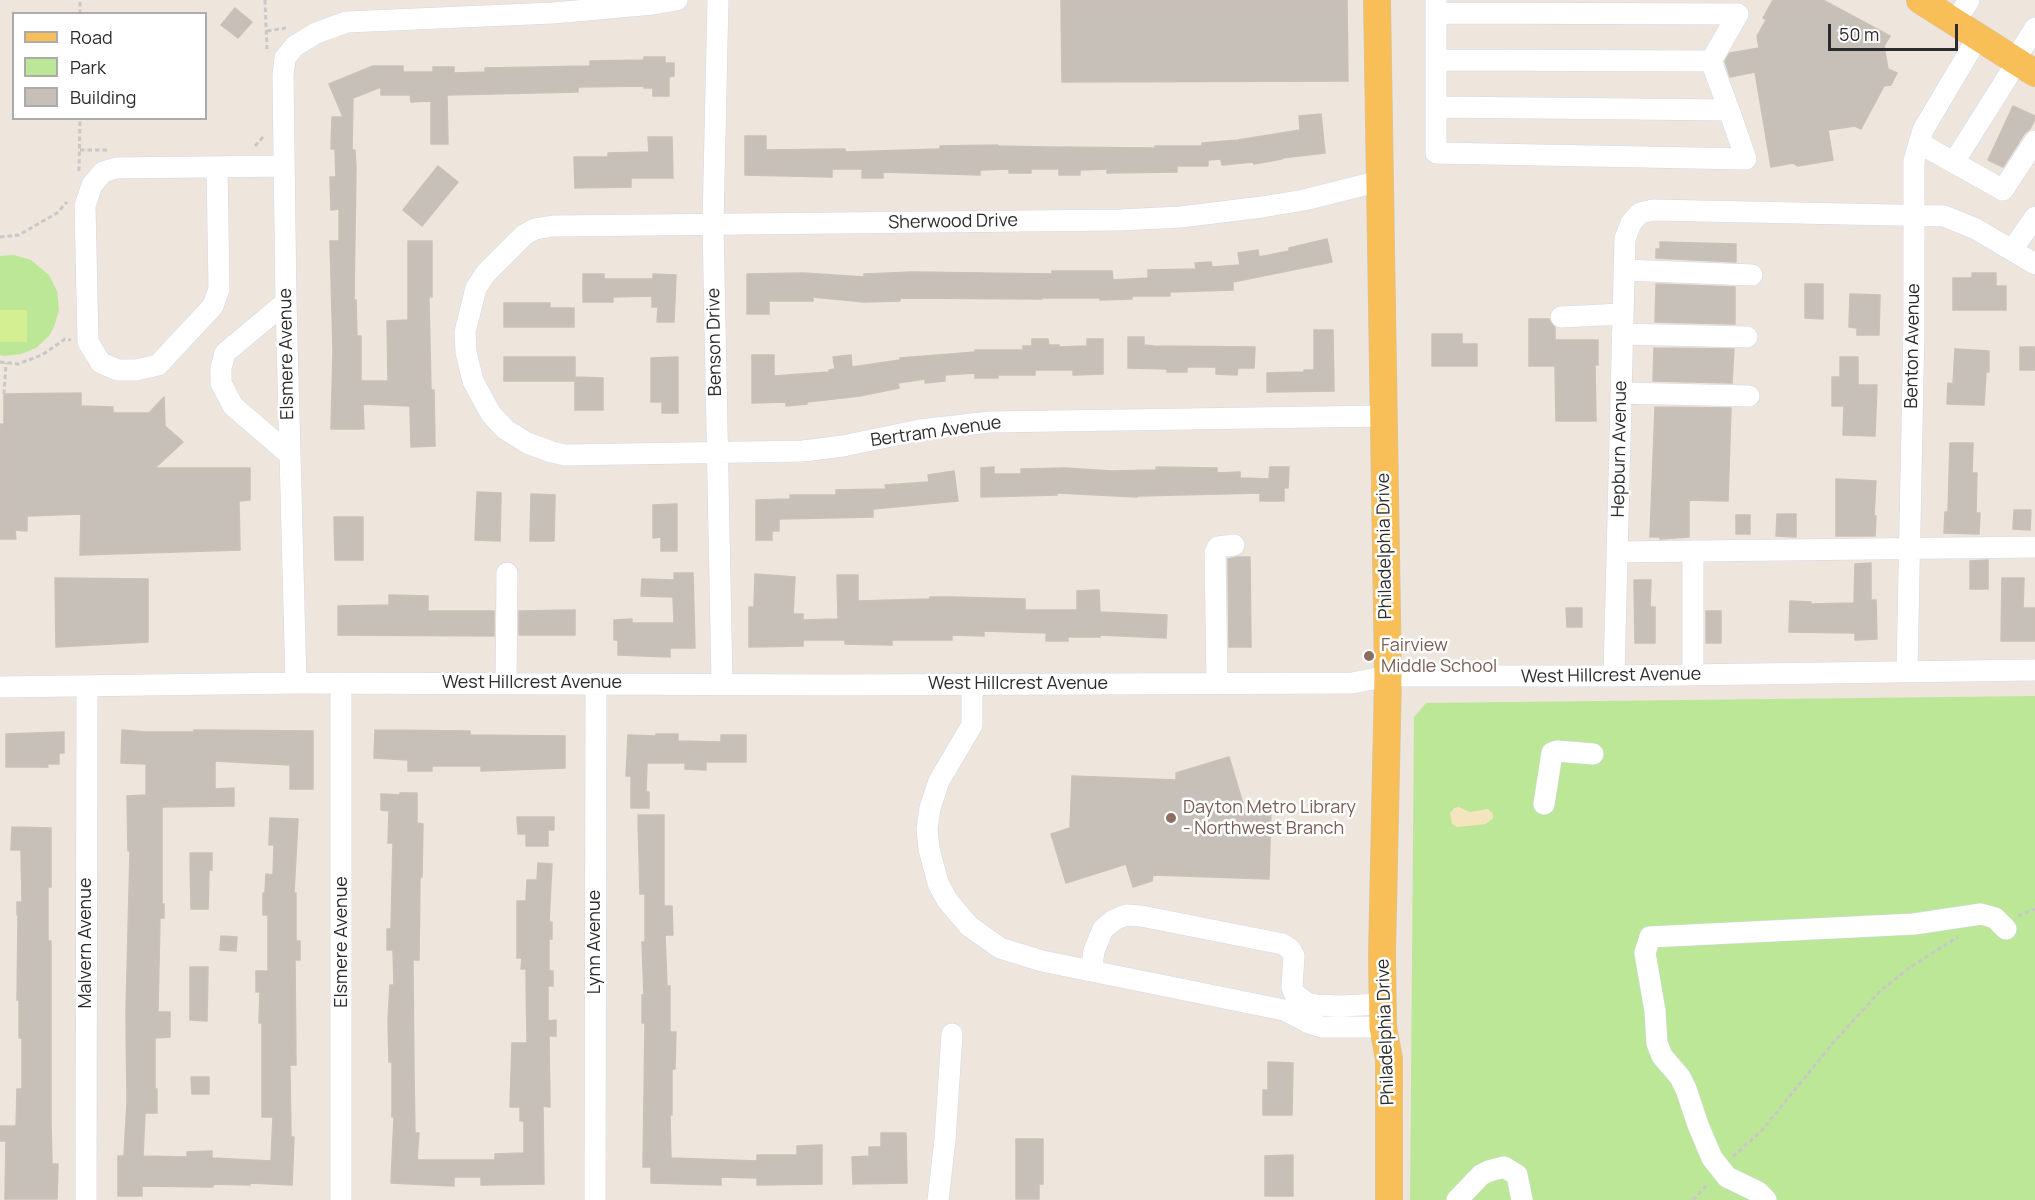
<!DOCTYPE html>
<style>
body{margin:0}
#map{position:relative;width:2035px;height:1200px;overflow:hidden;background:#eee5dd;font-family:Manrope,sans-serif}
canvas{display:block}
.legend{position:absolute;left:12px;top:12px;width:195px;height:108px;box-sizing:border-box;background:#fff;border:2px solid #ababab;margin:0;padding:8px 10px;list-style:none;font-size:18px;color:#2c2c2c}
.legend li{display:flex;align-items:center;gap:12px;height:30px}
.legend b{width:30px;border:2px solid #ababab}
.scale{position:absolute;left:1828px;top:24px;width:130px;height:27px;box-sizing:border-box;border:3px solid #2c2c2c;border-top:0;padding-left:8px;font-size:18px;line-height:21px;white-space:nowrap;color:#2c2c2c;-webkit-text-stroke:4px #fff;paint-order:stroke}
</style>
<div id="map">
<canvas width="2035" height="1200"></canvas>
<ul class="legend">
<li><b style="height:8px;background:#f8bf58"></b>Road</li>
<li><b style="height:16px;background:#bce797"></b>Park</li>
<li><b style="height:16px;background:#c6c0b9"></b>Building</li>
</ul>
<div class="scale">50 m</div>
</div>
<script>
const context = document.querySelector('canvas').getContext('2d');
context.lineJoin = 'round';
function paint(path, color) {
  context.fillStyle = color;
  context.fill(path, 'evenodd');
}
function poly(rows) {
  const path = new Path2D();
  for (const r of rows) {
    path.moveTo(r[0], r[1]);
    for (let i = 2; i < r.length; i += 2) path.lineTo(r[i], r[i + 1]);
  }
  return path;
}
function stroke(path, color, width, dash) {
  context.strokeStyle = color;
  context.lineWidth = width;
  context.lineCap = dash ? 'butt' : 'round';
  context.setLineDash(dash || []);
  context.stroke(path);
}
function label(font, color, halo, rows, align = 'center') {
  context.font = font + ' Manrope,sans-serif';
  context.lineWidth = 5;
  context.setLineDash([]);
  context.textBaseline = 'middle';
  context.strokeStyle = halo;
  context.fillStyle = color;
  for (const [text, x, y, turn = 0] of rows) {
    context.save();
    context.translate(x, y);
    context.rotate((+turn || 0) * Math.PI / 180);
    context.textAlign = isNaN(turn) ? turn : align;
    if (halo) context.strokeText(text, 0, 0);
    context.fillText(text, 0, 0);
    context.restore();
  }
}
const green = poly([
 [14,255,31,260,49,275,57,291,59,310,54,327,49,336,36,348,21,354,4,356,0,355,0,256],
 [2035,696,2035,1200,1410,1200,1414,717,1426,703]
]);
const sand = poly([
 [1459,807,1470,812,1488,809,1493,814,1493,818,1486,824,1457,827,1452,824,1450,813,1454,808]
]);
const pitch = poly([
 [0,310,27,310,27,342,0,342]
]);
const building = poly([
 [1061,0,1347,0,1348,81,1062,82,1061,0],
 [1773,0,1823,0,1890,36,1884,46,1888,69,1897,73,1891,85,1884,86,1861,129,1855,126,1828,130,1833,160,1798,166,1793,163,1771,167,1755,72,1730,77,1725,61,1730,53,1759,48,1757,36,1766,20,1763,18,1773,0],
 [235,8,252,22,238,38,221,25,235,8],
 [644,57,665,57,665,63,674,63,674,76,669,77,669,96,653,96,653,88,644,88,644,86,578,87,578,92,447,95,448,144,431,144,431,101,411,102,410,95,381,95,381,87,353,98,352,150,355,150,356,167,354,300,356,300,357,336,361,336,361,381,388,381,387,321,408,320,408,241,432,241,432,297,429,297,431,390,434,390,435,446,411,447,410,406,363,404,364,429,331,429,333,350,330,241,339,241,339,209,331,210,330,177,336,177,335,149,331,149,332,117,343,117,329,84,373,66,403,66,403,72,433,72,433,67,454,67,454,73,485,72,485,68,590,66,590,61,644,60,644,57],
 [2013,106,2035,116,2035,119,2030,129,2024,134,2003,167,1988,160,2013,106],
 [1321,114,1325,153,1282,158,1282,159,1254,164,1253,162,1222,165,1221,159,1208,160,1208,166,1177,166,1177,172,1107,173,1107,169,1080,170,1080,175,1059,175,1059,169,1031,169,1031,173,1009,173,1009,169,980,170,980,175,883,172,883,178,862,178,862,169,832,169,832,177,745,175,745,136,766,136,766,150,845,149,845,152,940,149,940,146,998,145,998,146,1046,147,1155,148,1155,146,1202,146,1202,143,1238,140,1300,130,1299,116,1321,114],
 [648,137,672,137,673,178,631,178,631,187,575,188,574,157,608,157,608,153,649,152,648,137],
 [438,166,458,182,422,226,403,210,438,166],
 [1327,239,1332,262,1233,282,1233,290,1170,292,1170,296,1132,296,1132,299,1100,300,1100,298,1042,298,1042,299,900,298,900,301,864,302,813,297,813,301,769,301,769,314,747,314,747,274,804,273,864,277,864,274,913,272,1052,274,1052,271,1112,271,1113,280,1148,278,1148,270,1196,269,1195,263,1211,262,1212,267,1240,265,1238,253,1258,250,1259,257,1289,251,1289,248,1327,239],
 [1660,242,1736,244,1736,262,1656,258,1656,249,1660,249,1660,242],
 [1972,273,1996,273,1996,286,2006,286,2006,310,1953,310,1953,278,1972,278,1972,273],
 [583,274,604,274,604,279,653,279,653,274,676,275,674,322,657,322,658,307,652,307,652,296,613,297,613,302,583,302,583,274],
 [1656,284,1735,287,1735,324,1655,322,1656,284],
 [1805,284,1823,284,1823,319,1805,318,1805,284],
 [1850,294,1880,295,1879,335,1857,335,1857,328,1849,327,1850,294],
 [504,303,550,303,550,308,574,308,574,327,504,327,504,303],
 [1529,319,1549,319,1555,328,1555,340,1598,340,1598,365,1595,365,1596,421,1556,421,1555,366,1529,366,1529,319],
 [1314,330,1333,330,1334,391,1267,392,1267,373,1304,372,1304,370,1314,370,1314,330],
 [1432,334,1462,334,1462,344,1477,344,1477,366,1432,366,1432,334],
 [1128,337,1144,337,1144,345,1154,346,1255,347,1254,368,1238,368,1237,375,1216,374,1216,367,1187,367,1187,372,1167,372,1167,369,1128,368,1128,337],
 [1032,339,1048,339,1049,345,1059,345,1059,347,1087,346,1087,339,1103,339,1103,374,1073,375,1073,370,1035,370,1035,375,998,375,998,378,975,378,975,373,945,375,945,381,925,383,925,379,898,383,899,388,860,396,807,402,807,404,786,406,786,402,752,403,752,355,774,355,774,376,829,372,829,370,835,369,833,357,851,355,852,367,900,360,900,358,975,352,975,350,1023,350,1023,346,1032,346,1032,339],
 [2020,347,2035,347,2035,370,2020,370,2020,347],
 [1654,348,1734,349,1732,383,1653,381,1654,348],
 [1955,349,1989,351,1989,372,1986,372,1984,405,1947,404,1948,383,1953,384,1955,349],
 [504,357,575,357,575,381,504,381,504,357],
 [678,357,678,413,662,413,662,402,651,402,651,358,678,357],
 [1840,357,1858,357,1858,385,1877,385,1875,436,1843,435,1844,406,1832,406,1832,377,1840,377,1840,357],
 [575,377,603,378,603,410,575,410,575,377],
 [81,393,81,406,113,407,113,413,149,413,164,397,165,426,183,442,155,468,250,468,250,500,239,501,240,550,80,555,81,514,27,516,27,531,15,530,16,539,0,539,0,424,4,424,4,394,81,393],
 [1655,407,1731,408,1728,501,1689,500,1689,537,1660,539,1660,537,1650,537,1655,407],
 [1950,443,1973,443,1972,473,1977,473,1976,513,1980,513,1979,534,1944,533,1945,512,1948,512,1950,443],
 [994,467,994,474,1021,474,1021,469,1065,468,1111,471,1156,470,1156,467,1217,468,1217,473,1240,472,1240,478,1269,479,1270,467,1289,467,1288,488,1284,488,1284,501,1260,501,1260,493,1137,496,1137,497,1057,493,1057,495,981,497,981,468,994,467],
 [954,471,958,501,873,509,873,517,779,519,779,531,772,531,772,540,756,540,756,500,790,499,790,495,836,495,836,490,886,489,885,485,929,482,928,475,954,471],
 [1836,479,1876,481,1874,515,1876,516,1875,536,1836,536,1836,479],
 [477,492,501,493,500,541,475,540,477,492],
 [531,494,555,495,554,541,530,541,531,494],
 [677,504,677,551,661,551,661,537,653,538,653,505,677,504],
 [2014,510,2031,510,2030,530,2013,529,2014,510],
 [1777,514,1796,514,1796,537,1776,536,1777,514],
 [1736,515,1750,515,1750,534,1736,534,1736,515],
 [334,517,363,517,363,560,335,560,334,517],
 [1238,557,1250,557,1251,647,1229,647,1228,559,1238,557],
 [1988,560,1988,589,1970,589,1970,561,1988,560],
 [1871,563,1871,600,1876,600,1877,639,1855,640,1855,633,1789,632,1790,601,1811,602,1811,604,1854,603,1855,564,1871,563],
 [674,573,693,573,695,648,670,648,670,657,618,655,618,640,614,640,614,620,632,619,632,623,674,623,673,597,641,596,642,579,674,580,674,573],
 [755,574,795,577,793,614,803,614,803,620,838,619,837,575,858,575,858,601,930,599,930,597,951,597,1025,599,1025,610,1077,610,1077,591,1099,590,1100,612,1167,615,1166,638,1100,635,1100,637,1068,637,1068,641,1046,641,1046,633,984,631,984,636,952,635,952,640,892,640,892,645,845,644,845,640,803,640,803,646,749,647,749,607,754,607,755,574],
 [55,578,148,579,148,642,56,647,55,578],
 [2002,578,2024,578,2023,608,2035,608,2035,641,2001,641,2002,578],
 [1634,580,1651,580,1650,607,1655,607,1655,643,1635,643,1634,580],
 [389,595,428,596,428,611,494,611,494,636,338,635,338,606,389,605,389,595],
 [1566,608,1582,608,1582,627,1567,627,1566,608],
 [575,610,575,635,519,635,519,611,575,610],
 [1706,611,1721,611,1721,643,1706,643,1706,611],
 [122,730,145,732,194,732,194,730,313,731,313,789,290,789,290,765,215,761,215,789,234,788,234,806,162,807,162,904,164,904,164,918,160,918,158,1012,170,1012,170,1037,155,1038,155,1089,157,1089,157,1113,145,1113,143,1156,187,1157,187,1152,212,1151,212,1158,271,1161,273,1117,262,1117,262,1023,259,1023,260,992,256,992,256,971,268,971,268,915,263,915,263,893,265,893,266,874,273,875,274,845,269,845,270,818,298,819,294,893,296,893,296,941,300,941,300,960,295,960,296,1065,290,1065,290,1075,291,1137,294,1137,292,1185,250,1183,250,1185,213,1184,213,1187,142,1186,142,1196,118,1196,118,1156,124,1156,127,1102,126,1012,130,851,128,851,127,796,146,795,146,764,121,763,122,730],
 [375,730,470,731,470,735,565,736,565,768,481,771,481,766,432,766,432,771,408,771,408,760,374,758,375,730],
 [64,732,64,753,59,753,59,764,47,764,48,767,6,767,6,734,64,732],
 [656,734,678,734,678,741,721,742,721,735,746,735,746,762,706,762,706,770,685,769,685,763,647,763,646,792,649,792,649,808,631,808,631,776,626,776,628,735,656,736,656,734],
 [1229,757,1244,807,1271,808,1269,879,1153,875,1152,881,1133,887,1126,864,1066,883,1051,834,1070,828,1072,776,1176,780,1176,773,1229,757],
 [400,793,417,793,417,823,423,824,422,877,420,877,419,960,413,960,414,1072,415,1133,419,1133,417,1160,495,1160,495,1154,524,1153,524,1121,520,1121,520,1107,510,1107,512,1043,527,1043,526,969,521,969,522,958,517,958,517,901,526,901,527,880,537,880,538,863,552,864,549,922,552,922,552,939,549,939,549,971,553,971,553,986,548,986,548,1021,556,1020,556,1036,549,1036,550,1107,543,1106,544,1184,481,1185,481,1177,454,1177,454,1186,391,1183,394,1117,392,1117,392,1062,389,1062,388,1020,390,985,394,985,393,950,387,950,387,929,391,929,393,843,388,843,389,811,381,810,381,794,400,795,400,793],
 [638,815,664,815,664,906,672,906,673,935,665,935,667,986,670,986,670,1032,676,1032,675,1069,672,1069,672,1115,670,1115,671,1158,757,1161,757,1155,797,1155,797,1146,822,1145,822,1184,757,1185,757,1178,721,1177,721,1185,651,1183,651,1167,643,1167,645,1023,642,1023,642,995,644,995,642,942,645,942,645,894,640,894,638,815],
 [517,817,554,817,554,830,548,830,548,846,526,846,526,834,518,834,517,817],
 [12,827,51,828,51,887,48,887,48,941,51,941,51,1122,52,1164,58,1164,57,1199,5,1199,6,1141,0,1141,0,1126,16,1126,17,1089,22,1089,22,1038,19,1038,19,1000,17,1000,18,915,17,915,17,902,22,902,21,850,11,850,12,827],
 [190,853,212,853,212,870,209,870,208,909,191,909,190,853],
 [221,936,237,937,236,951,220,950,221,936],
 [190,967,208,967,207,1021,190,1020,190,967],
 [1268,1062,1293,1063,1292,1115,1263,1115,1263,1090,1268,1090,1268,1062],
 [191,1077,209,1077,209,1094,192,1094,191,1077],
 [881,1133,906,1133,907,1183,853,1184,852,1157,869,1156,869,1147,881,1147,881,1133],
 [1016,1139,1043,1139,1043,1184,1039,1184,1039,1199,1016,1199,1016,1139],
 [1293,1155,1293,1196,1265,1196,1265,1156,1293,1155]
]);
const path = poly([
 [265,0,267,49],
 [80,14,80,0],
 [267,31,286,28],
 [255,146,264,136],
 [80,150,108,150],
 [79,171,80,118],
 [0,237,19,235,57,213,67,202],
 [0,362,18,364,42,355,65,339,71,340],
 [4,394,6,363],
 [2018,916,2035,909],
 [1733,1157,1762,1130,1833,1043,1881,990,1912,966,1958,937],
 [1693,1200,1708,1184]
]);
const minor = poly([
 [718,0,713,224,722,683],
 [1436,13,1738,14,1711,61],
 [1955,22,1969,0],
 [1436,60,1711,61,1729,110],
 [2015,60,2035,28],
 [1436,107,1729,110,1746,159,1436,153,1436,0],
 [1919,143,2003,190,2035,141],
 [1954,162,2017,62],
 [217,167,219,289,213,306,158,365,136,370,118,370,101,363,88,342,85,206,92,185,103,172,116,168,284,166],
 [1380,181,1304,200,1262,207,1181,217,1120,220,553,226,535,229,524,235,486,273,476,288,465,332,466,352,473,381,491,414,505,429,527,443,552,452,565,455,803,451,843,446,920,430,990,422,1383,416],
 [2012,250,2035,217],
 [1624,270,1752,275],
 [286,302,225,353,221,368,221,383,233,406,289,454],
 [1561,317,1623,314],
 [1622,334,1747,337],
 [1621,393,1749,396],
 [1693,551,1693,675],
 [1617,552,2035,547],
 [1907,671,1914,328,1914,161,1923,130,1978,37],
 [1614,676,1625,239,1631,223,1640,213,1653,210,1944,216,1976,229,2035,264],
 [1217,682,1215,553,1218,547,1234,545],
 [296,683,286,302,283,76,285,58,295,46,316,33,347,22,553,13,653,4,677,0],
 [341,683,341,1200],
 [506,683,507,573],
 [972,684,972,725,939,781,930,808,927,829,929,849,938,883,947,900,969,926,1000,948,1042,961,1284,1010,1309,1023,1322,1027,1383,1027],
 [0,687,296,683,837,685,1352,683,1388,676,1614,676,2035,670],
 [1544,804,1552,753,1557,751,1593,754],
 [1091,971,1094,951,1103,929,1114,920,1126,915,1141,916,1283,944,1290,949,1294,956,1292,987,1294,993,1307,1003,1316,1005,1339,1006,1383,1004],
 [86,1200,87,686],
 [595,1200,596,683],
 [938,1200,945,1140,952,1034],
 [1457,1200,1481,1175,1489,1171,1504,1167,1517,1175,1522,1200],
 [1766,1200,1758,1192,1727,1177,1712,1158,1698,1125,1686,1089,1680,1077,1662,1056,1657,1043,1655,1011,1645,953,1650,937,1914,924,1981,914,1995,918,2006,929]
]);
const major = poly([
 [1377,0,1388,676,1382,954,1383,1027,1389,1059,1389,1200],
 [1920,0,2035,73]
]);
const markers = [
 [1369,656,6,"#8d6e63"],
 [1171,818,6,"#8d6e63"]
];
const streetNames = [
 ["Sherwood Drive",953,222,-1],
 ["Benson Drive",715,342,-91],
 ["Benton Avenue",1913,346,-89],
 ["Elsmere Avenue",287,354,-91],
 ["Bertram Avenue",936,432,-8],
 ["Hepburn Avenue",1620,449,-89],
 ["Philadelphia Drive",1385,546,-91],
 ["West Hillcrest Avenue",1611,676,-1],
 ["West Hillcrest Avenue",532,683],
 ["West Hillcrest Avenue",1018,684],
 ["Elsmere Avenue",342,942,-90],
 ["Lynn Avenue",595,942,-90],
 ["Malvern Avenue",86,943,-90],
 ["Philadelphia Drive",1386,1032,-92]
];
const educationNames = [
 ["Fairview",1381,646],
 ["Middle School",1381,667],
 ["Dayton Metro Library",1183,808],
 ["- Northwest Branch",1183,829]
];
paint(green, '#bce797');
paint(sand, '#f4e5bf');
paint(pitch, '#d3ef92');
paint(building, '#c6c0b9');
stroke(building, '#cac1b7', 1.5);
stroke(minor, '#d2d8e5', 22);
stroke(major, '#c8c8c8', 28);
stroke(path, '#c8c8c8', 3, [4.5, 3]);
stroke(minor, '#fff', 21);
stroke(major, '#f8bf58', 27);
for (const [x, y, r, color] of markers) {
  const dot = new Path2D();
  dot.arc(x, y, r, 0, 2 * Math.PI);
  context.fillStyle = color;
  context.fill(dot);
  stroke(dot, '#fff', 2);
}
label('18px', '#2c2c2c', '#fff', streetNames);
label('18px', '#785e54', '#fff', educationNames, 'left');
</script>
